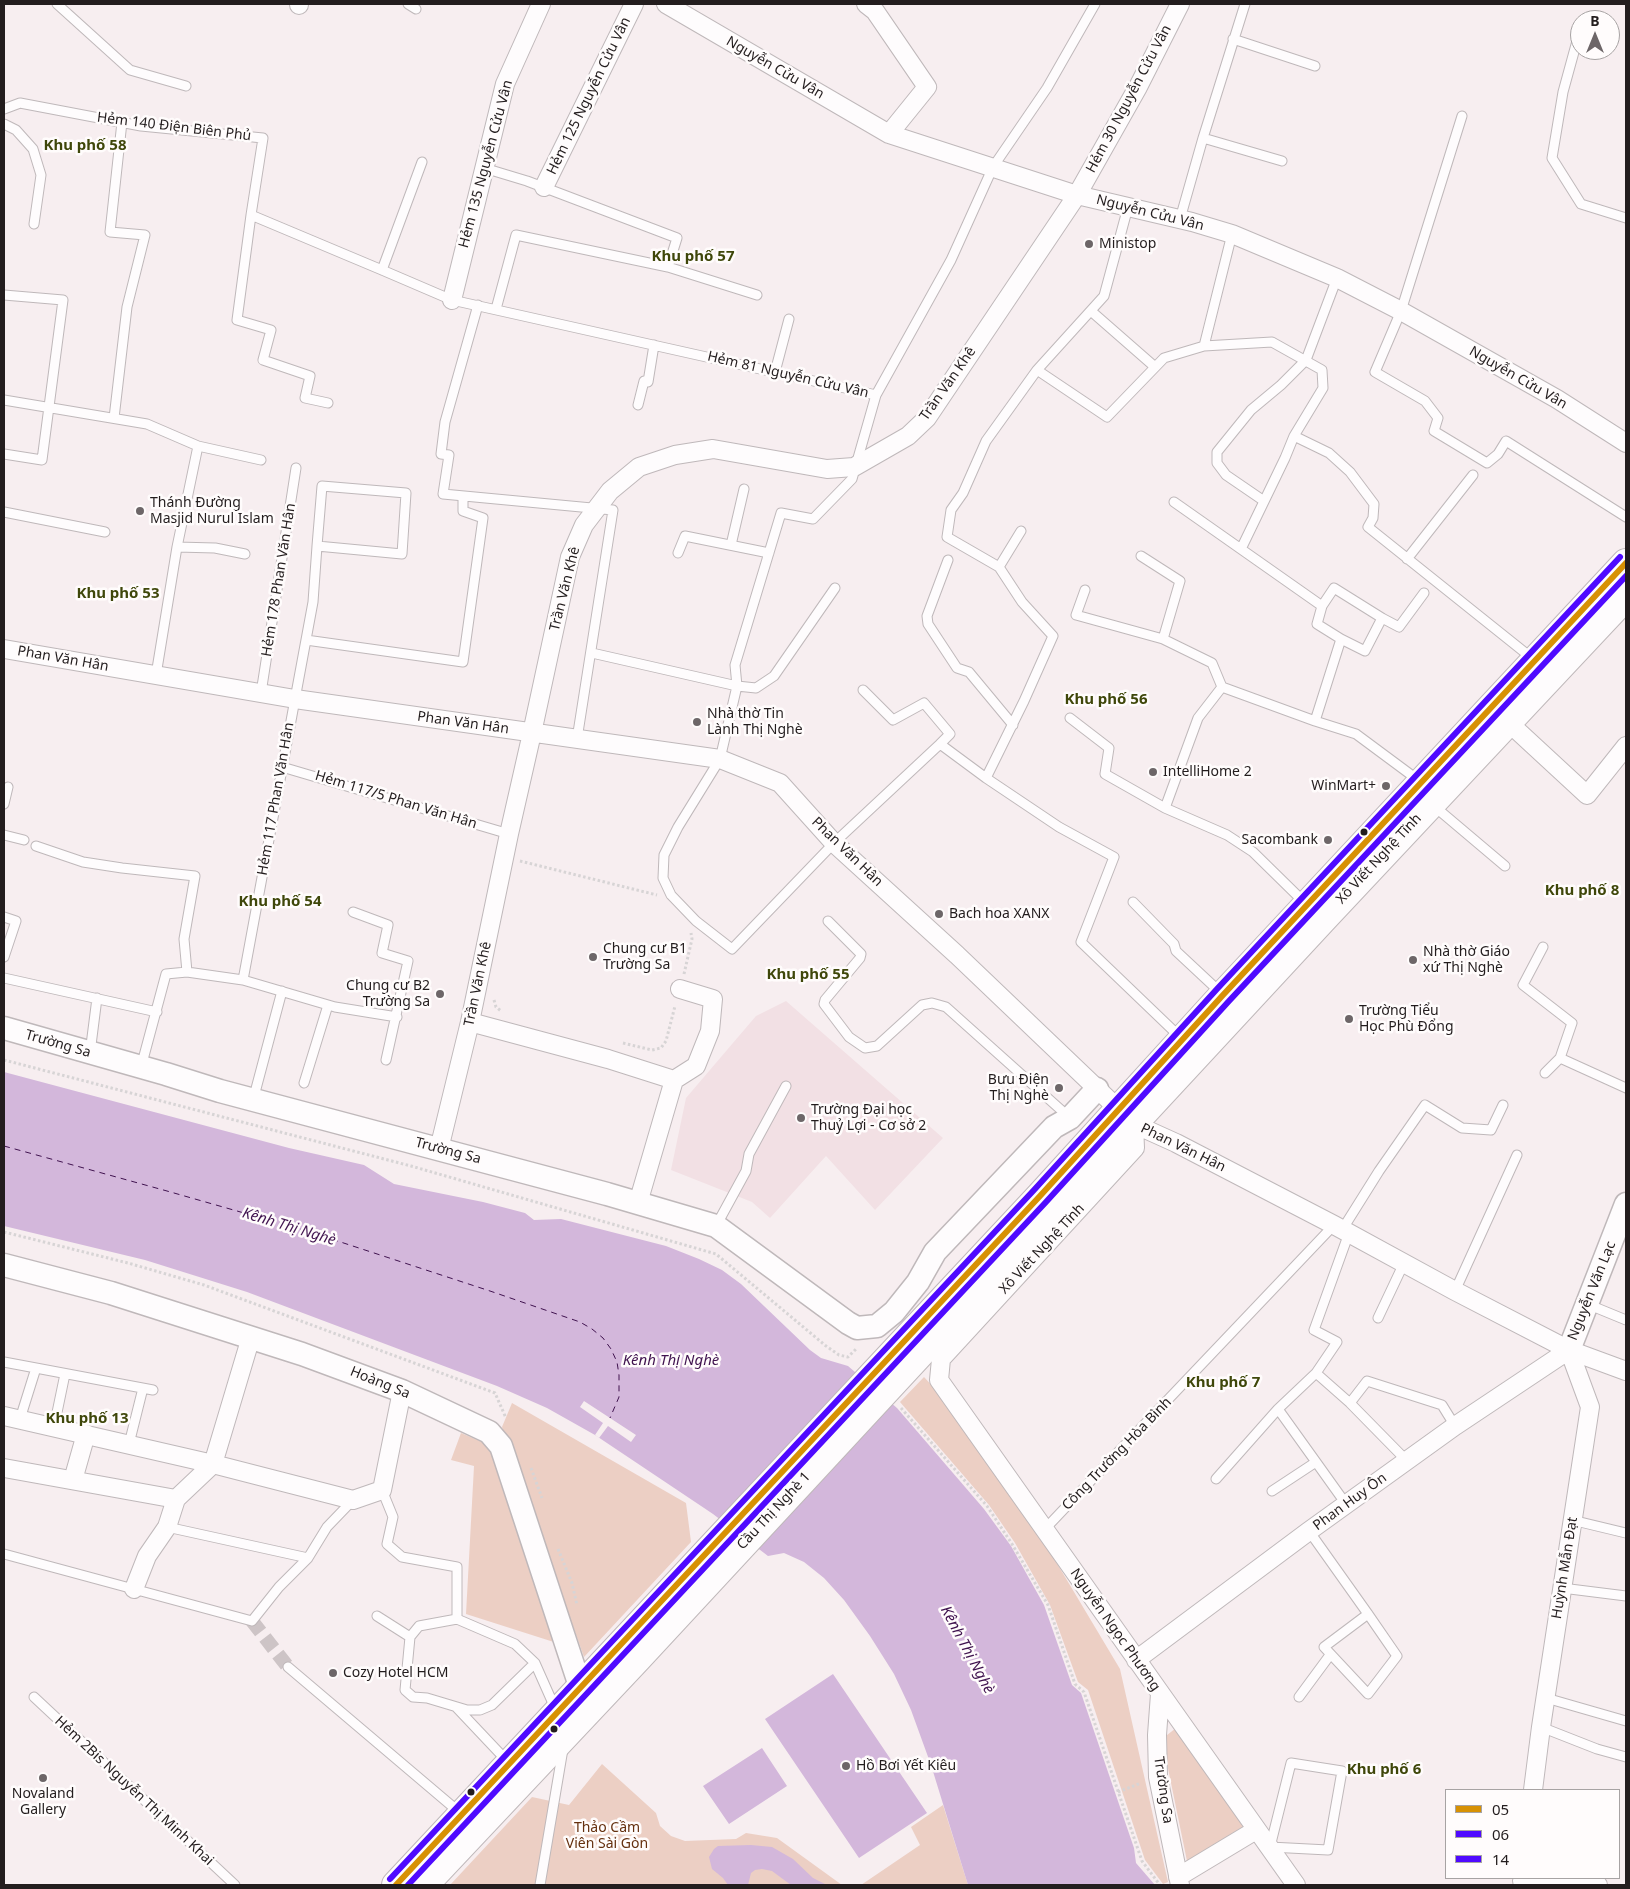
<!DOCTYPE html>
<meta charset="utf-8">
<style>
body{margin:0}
#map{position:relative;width:1630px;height:1889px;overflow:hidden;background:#f7eef0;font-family:"Noto Sans",sans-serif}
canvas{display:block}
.frame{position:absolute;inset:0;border:5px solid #231d1e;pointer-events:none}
.legend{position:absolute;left:1445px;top:1789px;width:175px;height:90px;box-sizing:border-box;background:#fffcfc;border:1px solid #a7a3a3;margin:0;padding:6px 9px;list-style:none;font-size:15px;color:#231d1e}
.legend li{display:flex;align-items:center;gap:10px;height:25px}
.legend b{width:25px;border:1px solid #a7a3a3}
.north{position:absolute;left:1570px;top:10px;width:50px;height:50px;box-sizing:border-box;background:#fffcfc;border:1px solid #a7a3a3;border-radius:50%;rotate:0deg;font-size:14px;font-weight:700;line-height:20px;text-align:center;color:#231d1e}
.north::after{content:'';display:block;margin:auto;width:18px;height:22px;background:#6d6668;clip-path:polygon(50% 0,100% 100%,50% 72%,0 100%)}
</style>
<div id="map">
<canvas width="1630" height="1889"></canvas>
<div class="frame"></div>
<ul class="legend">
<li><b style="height:6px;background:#d79104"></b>05</li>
<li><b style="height:6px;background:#4f0aff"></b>06</li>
<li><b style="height:6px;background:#4f0aff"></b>14</li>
</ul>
<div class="north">B</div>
</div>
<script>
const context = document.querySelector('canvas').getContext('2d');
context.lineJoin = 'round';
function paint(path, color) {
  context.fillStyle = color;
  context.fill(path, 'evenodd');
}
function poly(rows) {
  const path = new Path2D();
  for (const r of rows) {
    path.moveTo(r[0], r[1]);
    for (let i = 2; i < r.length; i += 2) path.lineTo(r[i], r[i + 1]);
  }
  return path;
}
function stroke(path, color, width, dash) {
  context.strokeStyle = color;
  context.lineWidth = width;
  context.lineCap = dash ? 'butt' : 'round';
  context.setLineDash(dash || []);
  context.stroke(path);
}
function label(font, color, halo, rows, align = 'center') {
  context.font = font + ' "Noto Sans",sans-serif';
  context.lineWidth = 5;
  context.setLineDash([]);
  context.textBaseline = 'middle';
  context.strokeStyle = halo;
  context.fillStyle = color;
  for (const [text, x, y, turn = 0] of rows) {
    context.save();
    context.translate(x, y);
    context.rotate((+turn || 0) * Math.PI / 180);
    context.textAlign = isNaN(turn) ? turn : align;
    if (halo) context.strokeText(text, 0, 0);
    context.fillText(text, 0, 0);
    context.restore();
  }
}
const built = poly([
 [786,1001,943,1138,875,1210,826,1156,770,1218,752,1202,671,1170,686,1098,756,1016]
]);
const green = poly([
 [924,1377,950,1405,1040,1535,1120,1669,1168,1882,1163,1884,1145,1860,1088,1690,1078,1682,1050,1605,1015,1543,989,1505,900,1402],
 [512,1403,686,1503,691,1542,584,1657,502,1427],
 [461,1433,494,1447,560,1644,466,1614,474,1466,451,1460],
 [1176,1728,1244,1826,1187,1861,1162,1739],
 [602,1764,656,1813,660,1826,671,1836,685,1841,736,1839,746,1833,777,1838,842,1885,450,1885,532,1797,569,1805],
 [943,1805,968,1885,861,1885,920,1845,911,1827]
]);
const water = poly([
 [4,1072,289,1148,364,1165,394,1184,483,1202,525,1213,534,1220,561,1219,666,1246,699,1259,722,1270,741,1284,810,1350,821,1358,848,1366,897,1408,984,1509,1011,1546,1044,1605,1072,1685,1081,1693,1134,1848,1136,1863,1155,1885,968,1885,931,1765,911,1710,894,1674,870,1636,844,1600,824,1578,804,1562,784,1553,768,1556,713,1514,595,1435,547,1408,497,1386,247,1292,145,1260,4,1226],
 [833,1674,927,1813,859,1858,765,1719],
 [762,1748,787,1786,729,1824,703,1786],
 [751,1845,772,1847,793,1859,813,1878,827,1885,791,1885,772,1871,762,1869,755,1870,751,1873,748,1885,728,1885,723,1878,712,1869,709,1857,714,1849,718,1846]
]);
const pier = poly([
 [584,1401,636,1435,631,1442,608,1426,599,1438,595,1435,603,1423,580,1407]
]);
const ferry = poly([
 [4,1146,167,1191,307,1231,490,1291,580,1322,592,1329,603,1338,611,1349,617,1362,619,1375,619,1397,610,1418]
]);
const pedestrianTunnel = poly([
 [252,1621,288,1667]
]);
const path = poly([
 [520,861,657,895],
 [684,974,692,939,691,933],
 [494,1000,496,1007,501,1011],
 [623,1043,652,1050,661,1048,666,1041,675,1006],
 [4,1060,411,1166,716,1254,826,1346,839,1355,848,1357,857,1348],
 [4,1232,128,1263,204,1285,495,1393,506,1418],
 [901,1408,987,1506,1012,1544,1048,1605,1075,1684,1084,1692,1142,1861,1160,1885],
 [531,1468,542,1498],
 [558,1549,572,1583,577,1605],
 [1118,1792,1141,1783]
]);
const service = poly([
 [57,4,130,70,186,86],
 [408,4,416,9],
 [1233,39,1315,66],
 [1577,41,1563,92,1552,158,1581,204,1626,218],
 [4,109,20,103,141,126,263,138,251,215,382,270,452,300,876,395,951,260,993,167,1047,88,1095,4],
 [1462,116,1401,311,1375,372,1425,401,1438,418,1434,431,1487,463,1498,454,1506,441,1626,517],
 [4,124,16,130,33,149,41,175,34,224],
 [1203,138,1282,161],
 [484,168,527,181,677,238,668,267,757,295],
 [1128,207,1104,296,1037,370,986,441,963,493,951,510,947,537,999,567,1022,602,1053,636,1024,701,986,778,1059,827,1114,857,1081,942,1180,1037],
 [251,215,237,320,271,330,263,360,310,376,305,398,328,403],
 [1180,219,1203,138,1245,4],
 [382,270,422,162],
 [4,295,63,300,42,460,4,454],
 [478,305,445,422,441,454,449,455,443,494,613,510,577,739],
 [496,309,516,235,668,267],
 [1091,311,1155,367],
 [1204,346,1272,342,1322,370,1323,388,1294,436],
 [1037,370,1107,417,1164,358,1204,346,1232,234],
 [775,372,789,319],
 [876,395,852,479,813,519,781,513,735,665,737,686,720,759,678,827,664,855,663,878,671,895,696,921,732,949,834,843,940,744,986,778],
 [4,400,147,424,198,446],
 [638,405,644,381,648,382,654,345],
 [114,418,127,307,145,235,110,232,122,122],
 [1264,501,1226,475,1217,463,1217,452,1251,410,1281,385,1306,360,1337,278],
 [1174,502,1322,606],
 [4,512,105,532],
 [731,545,744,489],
 [177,547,215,548,245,554],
 [1241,549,1285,458,1294,436,1329,453,1350,472,1374,504,1373,518,1368,527,1533,659],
 [678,553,685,536,769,553],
 [1141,556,1180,581,1163,639],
 [1407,559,1473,475],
 [948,560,927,616,928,624,957,668,969,672,1013,725],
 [999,567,1021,531],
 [1085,590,1076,615,1163,639,1212,663,1222,687,1315,721,1356,734,1418,780],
 [1382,618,1399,627,1424,593],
 [306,640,463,662,483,518,463,511,463,497],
 [592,653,737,686,756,688,774,676,835,588],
 [156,675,177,547,198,446,261,460],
 [1222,687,1198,718,1165,808,1227,835,1253,852,1305,903],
 [863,690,893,720,924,703,950,734,940,744],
 [261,693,296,468],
 [1070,718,1109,748,1105,774,1165,808],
 [1315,721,1341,639,1365,651,1382,618,1334,588,1322,606,1317,624,1341,639],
 [282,767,509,834],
 [4,804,8,787],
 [1434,806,1505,866],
 [4,835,24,840],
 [36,846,83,862,122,868,195,876,184,939,187,972,166,974,141,1067],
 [1133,902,1174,944,1176,951,1221,993],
 [353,912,388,925,382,953,408,961,386,1060],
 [4,917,16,921,4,957],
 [828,921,861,954,860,958,825,1000,824,1004,849,1037,865,1048,877,1046,922,1005,932,1003,946,1007,1070,1118],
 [1543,947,1523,985,1572,1023,1560,1058,1545,1073],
 [187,972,243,980,335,1007,397,1017],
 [4,978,157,1012],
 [243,980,313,602,317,546,322,486,406,493,402,554,317,546],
 [90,1053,97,998],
 [1560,1058,1626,1088],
 [304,1083,328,1005],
 [253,1100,282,991],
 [716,1226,746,1171,749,1154,786,1086],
 [1342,1230,1379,1171,1425,1105,1462,1128,1491,1130,1503,1105],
 [1455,1291,1517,1155],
 [1587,1304,1626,1320],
 [1378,1318,1404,1263],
 [4,1362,153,1390],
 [1316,1373,1337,1342,1314,1330,1349,1233],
 [1350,1403,1367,1381,1442,1405,1455,1426],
 [1278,1409,1316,1462],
 [20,1419,36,1368],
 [54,1427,65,1374],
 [129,1444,143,1388],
 [1216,1479,1278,1409,1316,1373,1350,1403,1407,1461],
 [382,1490,393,1517,387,1544,402,1557,457,1567,457,1619],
 [1272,1491,1316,1462,1346,1504],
 [1572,1520,1626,1533],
 [167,1527,308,1558],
 [1044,1530,1334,1225],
 [1309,1531,1368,1614,1397,1656,1368,1694,1324,1647,1368,1614],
 [4,1554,252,1621,279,1587,308,1558,327,1527,353,1500],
 [1562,1588,1626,1596],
 [377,1616,410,1637,419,1626,457,1619,515,1644,535,1663,555,1708],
 [410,1637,405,1690,413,1697,427,1698,467,1710,480,1710,492,1705,535,1663],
 [288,1667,459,1812],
 [34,1697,235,1885],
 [1299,1697,1330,1655],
 [1546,1698,1626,1721],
 [456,1707,507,1761],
 [1541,1727,1597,1749,1626,1757],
 [1291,1763,1342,1771,1328,1850,1270,1847,1291,1763],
 [540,1885,563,1749]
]);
const minor = poly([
 [666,4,889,134,1077,195,1192,222,1232,234,1337,278,1401,311,1557,399,1626,443],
 [866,4,875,11,927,87,889,134],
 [299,5,299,4],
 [544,187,634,4],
 [452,300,505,84,541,4],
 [4,649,295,699,720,759,780,783,834,843,957,955,1134,1124,1176,1143,1334,1225,1455,1291,1569,1350,1626,1371],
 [1508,722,1587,795,1626,746],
 [470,1022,608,1059,674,1080,638,1203],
 [674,1080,696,1066,710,1031,713,999,680,989],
 [1134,1124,1135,1148,941,1359,939,1380,1296,1885],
 [439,1149,470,1022,509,834,532,733,570,557,584,525,610,491,639,467,675,455,713,449,827,469,854,467,908,436,927,418,1077,195,1138,87,1180,4],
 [4,1416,213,1464,353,1500,382,1490,402,1391],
 [4,1468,176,1499],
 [73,1480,86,1434],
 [134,1589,147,1556,167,1527,176,1499,213,1464,251,1337],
 [1136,1660,1309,1531,1455,1426,1569,1350],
 [1160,1694,1157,1735,1158,1777,1180,1885],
 [1533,1790,1541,1727,1590,1407,1569,1350],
 [1178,1877,1256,1830],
 [1522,1881,1598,1885]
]);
const tertiary = poly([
 [4,1028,166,1074,220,1091,607,1194,716,1226,848,1323,857,1328,877,1326,894,1312,918,1282,935,1252,1054,1127,1070,1118,1097,1089],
 [4,1265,111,1293,302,1354,402,1391,489,1432,501,1446,504,1455,581,1689],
 [1569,1350,1626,1204]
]);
const primary = poly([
 [396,1885,1040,1196,1223,995,1626,563],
 [424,1885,637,1659,1322,920,1626,596]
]);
const bus1 = poly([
 [396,1885,1040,1196,1223,995,1626,563]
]);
const bus2 = poly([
 [408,1885,1046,1202,1229,1001,1626,576]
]);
const bus3 = poly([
 [390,1879,1034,1190,1217,989,1620,557]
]);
const markers = [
 [1089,244,5,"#6d6668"],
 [140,511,5,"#6d6668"],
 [697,722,5,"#6d6668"],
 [1153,772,5,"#6d6668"],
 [1386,786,5,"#6d6668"],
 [1364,832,4.5,"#231d1e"],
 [1328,840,5,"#6d6668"],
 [939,914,5,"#6d6668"],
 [593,957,5,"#6d6668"],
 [1413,960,5,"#6d6668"],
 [440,994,5,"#6d6668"],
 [1349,1019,5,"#6d6668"],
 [1059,1088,5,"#6d6668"],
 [801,1118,5,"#6d6668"],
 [333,1673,5,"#6d6668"],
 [554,1729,4.5,"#231d1e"],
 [846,1766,5,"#6d6668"],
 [43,1778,5,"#6d6668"],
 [471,1792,4.5,"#231d1e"]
];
const streetNames = [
 ["Nguyễn Cửu Vân",775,68,30],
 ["Hẻm 125 Nguyễn Cửu Vân",589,96,-64],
 ["Hẻm 30 Nguyễn Cửu Vân",1129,99,-62],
 ["Hẻm 140 Điện Biên Phủ",174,127,7],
 ["Hẻm 135 Nguyễn Cửu Vân",486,164,-75],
 ["Nguyễn Cửu Vân",1150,213,14],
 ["Hẻm 81 Nguyễn Cửu Vân",788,375,13],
 ["Nguyễn Cửu Vân",1518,378,30],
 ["Trần Văn Khê",948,384,-55],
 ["Hẻm 178 Phan Văn Hân",279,580,-81],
 ["Trần Văn Khê",565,589,-76],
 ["Phan Văn Hân",63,659,10],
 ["Phan Văn Hân",463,723,8],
 ["Hẻm 117 Phan Văn Hân",276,799,-80],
 ["Hẻm 117/5 Phan Văn Hân",396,800,17],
 ["Phan Văn Hân",847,852,44],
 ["Xô Viết Nghệ Tĩnh",1379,859,-47],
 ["Trần Văn Khê",478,984,-78],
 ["Trường Sa",58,1044,16],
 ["Phan Văn Hân",1183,1148,26],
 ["Trường Sa",448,1151,15],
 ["Xô Viết Nghệ Tĩnh",1042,1249,-47],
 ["Nguyễn Văn Lạc",1592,1291,-68],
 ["Hoàng Sa",380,1383,22],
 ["Công Trường Hòa Bình",1117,1454,-46],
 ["Phan Huy Ôn",1350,1502,-36],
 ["Cầu Thị Nghè 1",774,1511,-47],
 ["Huỳnh Mẫn Đạt",1565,1568,-81],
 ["Nguyễn Ngọc Phương",1115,1630,55],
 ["Trường Sa",1163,1790,82],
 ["Hẻm 2Bis Nguyễn Thị Minh Khai",134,1791,43]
];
const poiNames = [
 ["Ministop",1099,244],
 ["Thánh Đường",150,503],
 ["Masjid Nurul Islam",150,519],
 ["Nhà thờ Tin",707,714],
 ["Lành Thị Nghè",707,730],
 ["IntelliHome 2",1163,772],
 ["WinMart+",1376,786,"right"],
 ["Sacombank",1318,840,"right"],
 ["Bach hoa XANX",949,914],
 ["Chung cư B1",603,949],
 ["Trường Sa",603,965],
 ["Nhà thờ Giáo",1423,952],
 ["xứ Thị Nghè",1423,968],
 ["Chung cư B2",430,986,"right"],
 ["Trường Sa",430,1002,"right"],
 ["Trường Tiểu",1359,1011],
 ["Học Phù Đổng",1359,1027],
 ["Bưu Điện",1049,1080,"right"],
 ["Thị Nghè",1049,1096,"right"],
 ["Trường Đại học",811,1110],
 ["Thuỷ Lợi - Cơ sở 2",811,1126],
 ["Cozy Hotel HCM",343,1673],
 ["Hồ Bơi Yết Kiêu",856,1766],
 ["Novaland",43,1794,"center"],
 ["Gallery",43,1810,"center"]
];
const parkNames = [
 ["Thảo Cầm",607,1828],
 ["Viên Sài Gòn",607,1844]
];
const neighbourhoodNames = [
 ["Khu phố 58",85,146],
 ["Khu phố 57",693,257],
 ["Khu phố 53",118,594],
 ["Khu phố 56",1106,700],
 ["Khu phố 8",1582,891],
 ["Khu phố 54",280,902],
 ["Khu phố 55",808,975],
 ["Khu phố 7",1223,1383],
 ["Khu phố 13",87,1419],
 ["Khu phố 6",1384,1770]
];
const waterNames = [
 ["Kênh Thị Nghè",289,1227,17],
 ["Kênh Thị Nghè",671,1361],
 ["Kênh Thị Nghè",967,1650,62]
];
paint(built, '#f2e0e4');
paint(green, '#eccfc4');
paint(water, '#d3b7db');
paint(pier, '#f7eef0');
stroke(ferry, '#40134f', 1, [6, 5]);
stroke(pedestrianTunnel, '#cdc4c6', 14, [14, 7]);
stroke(service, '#bfb8ba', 11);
stroke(minor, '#bfb8ba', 20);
stroke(tertiary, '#bfb8ba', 25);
stroke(primary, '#bfb8ba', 30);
stroke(path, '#d7d4d5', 3, [2.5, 2.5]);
stroke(service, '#fefcfd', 9);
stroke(minor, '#fefcfd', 18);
stroke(tertiary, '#fefcfd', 22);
stroke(primary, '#fefcfd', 28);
stroke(bus1, '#d79104', 6);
stroke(bus2, '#4f0aff', 6);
stroke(bus3, '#4f0aff', 6);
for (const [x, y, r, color] of markers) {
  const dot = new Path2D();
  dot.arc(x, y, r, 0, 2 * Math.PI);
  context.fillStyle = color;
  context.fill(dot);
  stroke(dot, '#fffcfc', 2);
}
label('14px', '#231d1e', '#fffcfc', streetNames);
label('14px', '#231d1e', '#fffcfc', poiNames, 'left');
label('14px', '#65300f', '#fffcfc', parkNames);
label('bold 15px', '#3f470a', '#fffcfc', neighbourhoodNames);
label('italic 15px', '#40134f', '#fffcfc', waterNames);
</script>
